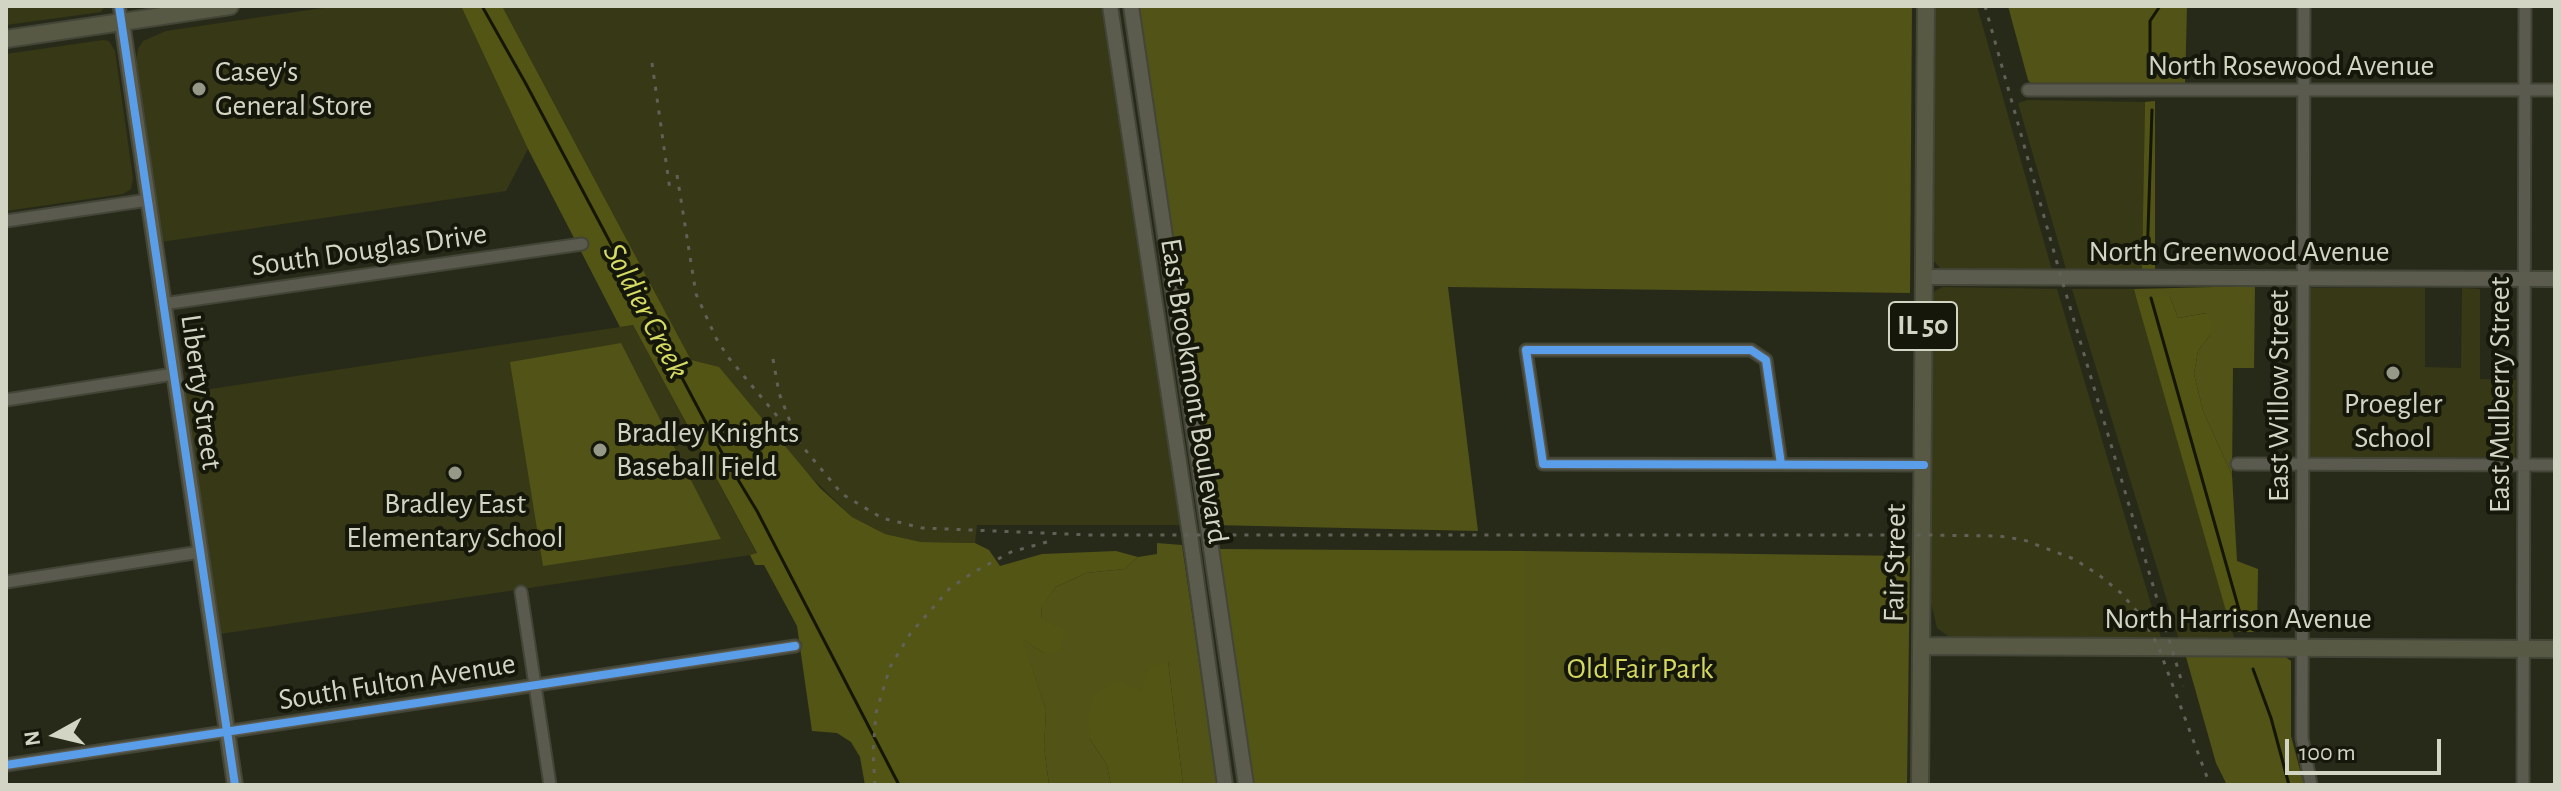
<!DOCTYPE html>
<style>
body{margin:0}
#map{position:relative;width:2561px;height:791px;overflow:hidden;background:#282a19;font-family:"Alegreya Sans",sans-serif}
canvas{display:block}
.frame{position:absolute;inset:0;border:8px solid #d3d5c4;pointer-events:none}
.north{position:absolute;left:16px;top:695px;width:80px;height:80px;-webkit-text-stroke:6px #16170b;paint-order:stroke;rotate:262deg;font-size:22px;font-weight:700;line-height:32px;text-align:center;color:#d3d5c4}
.north::after{content:'';display:block;margin:auto;width:28px;height:36px;background:#d3d5c4;clip-path:polygon(50% 0,100% 100%,50% 72%,0 100%)}
.scale{position:absolute;left:2285px;top:739px;width:156px;height:36px;box-sizing:border-box;border:4px solid #d3d5c4;border-top:0;padding-left:10px;font-size:24px;line-height:28px;white-space:nowrap;color:#d3d5c4;-webkit-text-stroke:6px #16170b;paint-order:stroke}
</style>
<div id="map">
<canvas width="2561" height="791"></canvas>
<div class="frame"></div>
<div class="north">N</div>
<div class="scale">100 m</div>
</div>
<script>
const context = document.querySelector('canvas').getContext('2d');
context.lineJoin = 'round';
function paint(path, color) {
  context.fillStyle = color;
  context.fill(path, 'evenodd');
}
function poly(rows) {
  const path = new Path2D();
  for (const r of rows) {
    path.moveTo(r[0], r[1]);
    for (let i = 2; i < r.length; i += 2) path.lineTo(r[i], r[i + 1]);
  }
  return path;
}
function stroke(path, color, width, dash) {
  context.strokeStyle = color;
  context.lineWidth = width;
  context.lineCap = dash ? 'butt' : 'round';
  context.setLineDash(dash || []);
  context.stroke(path);
}
function label(font, color, halo, rows, align = 'center') {
  context.font = font + ' "Alegreya Sans",sans-serif';
  context.lineWidth = 8;
  context.setLineDash([]);
  context.textBaseline = 'middle';
  context.strokeStyle = halo;
  context.fillStyle = color;
  for (const [text, x, y, turn = 0] of rows) {
    context.save();
    context.translate(x, y);
    context.rotate((+turn || 0) * Math.PI / 180);
    context.textAlign = isNaN(turn) ? turn : align;
    if (halo) context.strokeText(text, 0, 0);
    context.fillText(text, 0, 0);
    context.restore();
  }
}
const built = poly([
 [6,6,105,6,101,12,94,13,6,25],
 [336,6,461,6,528,149,506,191,161,242,135,66,138,49,143,41,166,31],
 [502,6,1101,6,1180,525,977,525,975,543,921,542,885,534,852,517,691,360],
 [1933,6,1977,6,2052,270,1940,268,1933,260],
 [103,40,109,41,115,51,133,178,131,189,123,194,6,211,6,54],
 [2028,100,2145,102,2142,269,2066,269,2018,103],
 [1943,287,2057,289,2162,641,1952,639,1937,628,1929,594,1932,297,1935,291],
 [2311,288,2425,288,2425,367,2461,368,2462,288,2480,289,2480,379,2516,380,2515,457,2308,458,2309,290],
 [2072,289,2134,289,2235,641,2179,640],
 [633,325,757,554,220,634,184,393]
]);
const green = poly([
 [1138,6,1912,6,1910,293,1448,287,1478,531,1213,525],
 [2008,6,2187,6,2185,87,2033,86,2028,80],
 [2155,101,2155,270,2142,269,2145,102],
 [2255,286,2254,368,2233,368,2232,475,2203,411,2194,374,2198,351,2210,335,2206,313,2178,318,2170,297,2136,297,2134,289],
 [621,343,721,539,543,566,510,362],
 [1157,543,1182,545,1217,785,1183,785,1168,661,1140,691,1090,739,1107,765,1111,785,1049,785,1044,747,1046,710,1022,639,1044,653,1041,606,1056,587,1086,573,1124,569,1138,557,1157,554],
 [1524,551,1910,556,1907,785,1524,785],
 [2284,656,2291,661,2291,736,2304,785,2227,785,2216,763,2186,657]
]);
const forest = poly([
 [461,6,502,6,691,360,719,367,820,488,852,517,885,534,921,542,975,543,989,550,1000,566,1042,554,1116,551,1138,557,1124,569,1086,573,1056,587,1041,607,1042,620,1065,630,1060,651,1044,653,1023,640,1046,710,1044,747,1049,785,865,785,860,757,851,742,837,733,812,731,797,626,764,565,755,565,750,555,757,553,633,325,620,327,528,149],
 [2136,297,2170,297,2178,318,2207,313,2212,320,2210,335,2198,351,2194,374,2203,411,2232,475,2237,561,2258,569,2257,632,2232,632],
 [1218,549,1524,551,1524,785,1251,785],
 [1168,661,1183,785,1111,785,1107,765,1090,739,1088,715,1094,695,1117,680,1140,691,1149,668]
]);
const stream = poly([
 [482,6,526,84,723,455,757,511,899,785],
 [2150,76,2150,21,2160,6],
 [2147,261,2152,110],
 [2151,298,2245,631],
 [2253,669,2271,718,2289,785]
]);
const street = poly([
 [119,6,122,22],
 [2304,6,2302,738,2311,785],
 [2028,90,2555,90],
 [6,221,148,200],
 [163,304,582,244],
 [6,400,174,374],
 [1781,464,1766,360,1751,350,1526,350,1543,464,1924,465],
 [2237,464,2555,465],
 [6,582,200,552],
 [521,592,550,785],
 [6,765,795,646],
 [2523,785,2525,6]
]);
const secondary = poly([
 [1110,6,1190,535,1225,785],
 [1131,6,1246,785],
 [122,22,235,785],
 [1923,277,2555,279]
]);
const primary = poly([
 [6,39,230,6],
 [1921,646,2555,649],
 [1920,785,1926,6]
]);
const rail = poly([
 [1985,6,2061,277,2183,686],
 [652,63,670,190],
 [677,175,696,294,716,338,728,357,842,494,882,518,922,528,1090,535,1923,535,1999,536,2024,540,2074,559,2099,575,2121,593,2142,617,2158,646,2210,785],
 [773,359,779,393,793,429],
 [875,785,873,752,876,713,890,667,910,634,950,588,974,572,1011,552,1054,540]
]);
const cycleway = poly([
 [119,6,235,785],
 [1781,464,1766,360,1751,350,1526,350,1543,464,1924,465],
 [6,765,795,646]
]);
const markers = [
 [199,89,8,"#979988"],
 [2393,373,8,"#979988"],
 [600,450,8,"#979988"],
 [455,473,8,"#979988"]
];
const shields = [
 [1923,326,68]
];
const shieldNames = [
 ["IL 50",1923,326]
];
const streetNames = [
 ["North Rosewood Avenue",2291,66],
 ["South Douglas Drive",369,250,-8],
 ["North Greenwood Avenue",2239,252],
 ["East Brookmont Boulevard",1194,391,81],
 ["Liberty Street",201,392,82],
 ["East Mulberry Street",2500,395,-90],
 ["East Willow Street",2279,396,-90],
 ["Fair Street",1895,563,-89],
 ["North Harrison Avenue",2238,619],
 ["South Fulton Avenue",397,682,-9]
];
const poiNames = [
 ["Casey's",215,72],
 ["General Store",215,106],
 ["Proegler",2393,404,"center"],
 ["School",2393,438,"center"],
 ["Bradley Knights",616,433],
 ["Baseball Field",616,467],
 ["Bradley East",455,504,"center"],
 ["Elementary School",455,538,"center"]
];
const parkNames = [
 ["Old Fair Park",1640,669]
];
const waterNames = [
 ["Soldier Creek",646,311,62]
];
paint(built, '#373816');
paint(green, '#515317');
paint(forest, '#535515');
stroke(stream, '#151602', 3);
stroke(street, '#434537', 15);
stroke(secondary, '#434537', 18);
stroke(primary, '#434537', 20);
stroke(street, '#5a5a4f', 11);
stroke(secondary, '#5c5c4e', 14);
stroke(primary, '#585945', 16);
stroke(rail, '#616157', 3, [4, 8]);
stroke(cycleway, '#5a9eea', 8);
for (const [x, y, r, color] of markers) {
  const dot = new Path2D();
  dot.arc(x, y, r, 0, 2 * Math.PI);
  context.fillStyle = color;
  context.fill(dot);
  stroke(dot, '#16170b', 3);
}
for (const [x, y, w] of shields) {
  const box = new Path2D();
  box.roundRect(x - w / 2, y - 24, w, 48, 6);
  context.fillStyle = '#16170b';
  context.fill(box);
  stroke(box, '#d3d5c4', 2);
}
label('bold 28px', '#d3d5c4', null, shieldNames);
label('30px', '#d3d5c4', '#16170b', streetNames);
label('30px', '#d3d5c4', '#16170b', poiNames, 'left');
label('30px', '#d3d85e', '#16170b', parkNames);
label('italic 32px', '#d6db62', '#16170b', waterNames);
</script>
